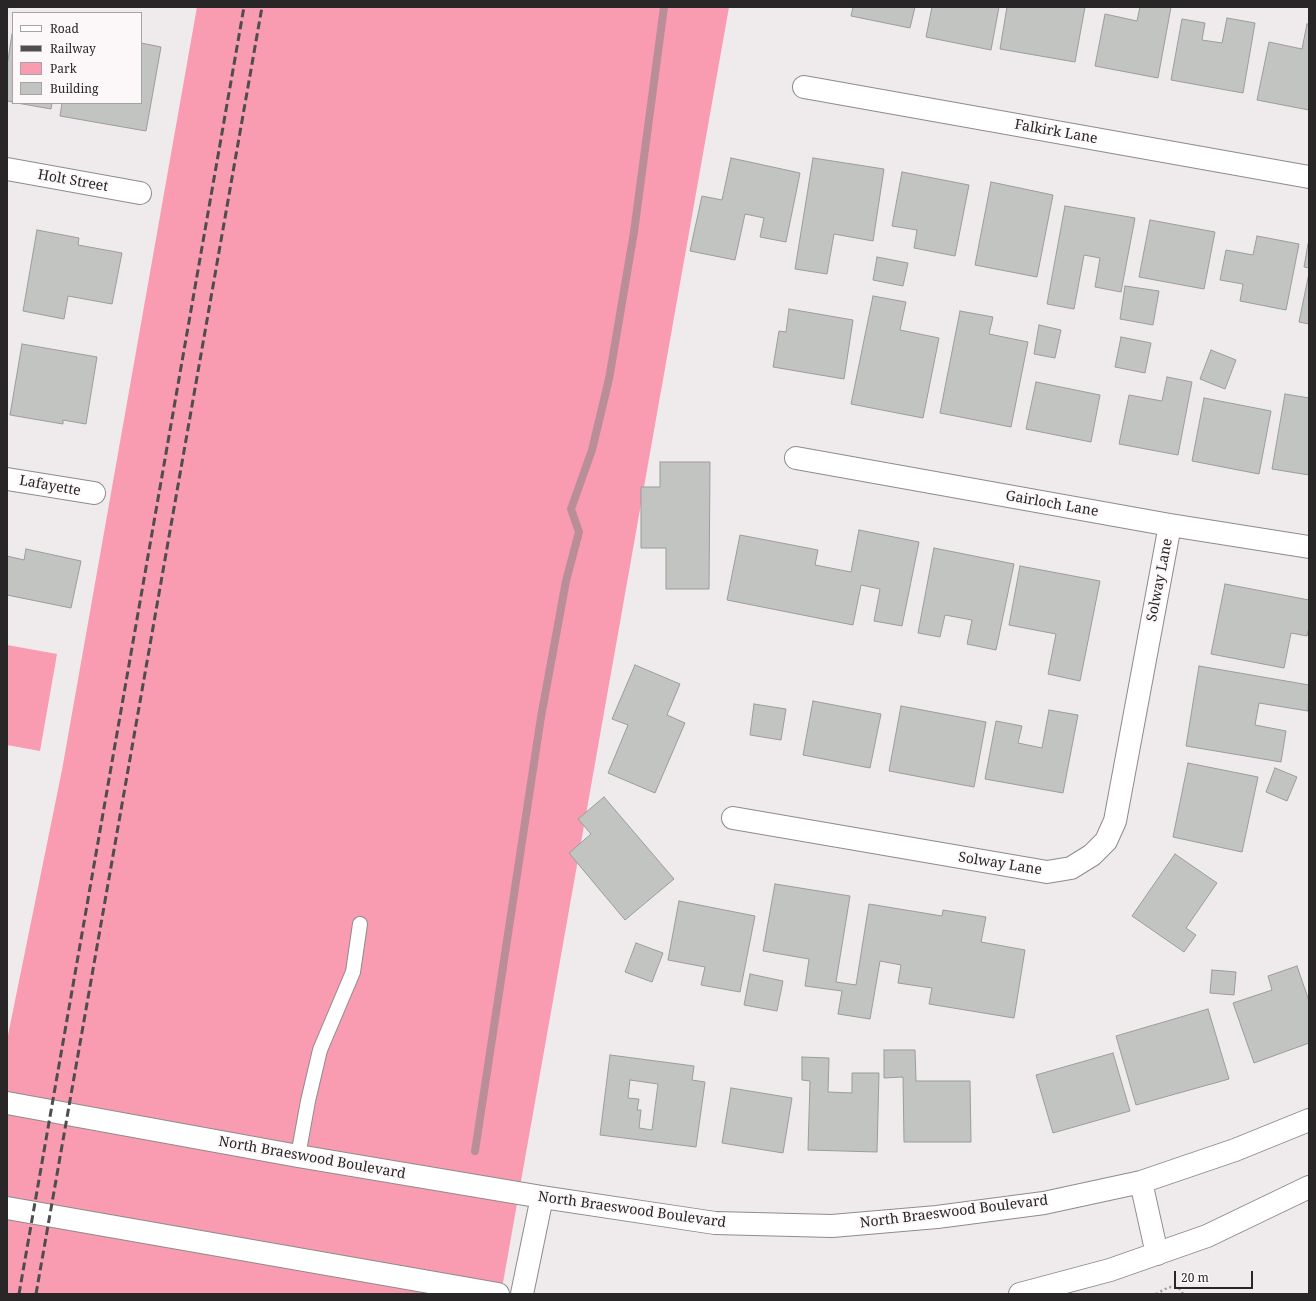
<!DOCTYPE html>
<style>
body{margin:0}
#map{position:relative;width:1316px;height:1301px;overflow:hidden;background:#efeaeb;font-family:"Noto Serif",serif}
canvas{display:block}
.frame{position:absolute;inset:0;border:8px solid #282627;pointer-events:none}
.legend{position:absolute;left:12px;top:12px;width:130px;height:92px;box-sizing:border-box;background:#fcf7f8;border:1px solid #a7a3a4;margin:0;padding:5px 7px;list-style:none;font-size:12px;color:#282627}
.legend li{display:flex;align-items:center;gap:8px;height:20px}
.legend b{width:20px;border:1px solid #a7a3a4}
.scale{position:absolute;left:1174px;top:1271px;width:79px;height:18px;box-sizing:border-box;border:2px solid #282627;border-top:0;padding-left:5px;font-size:12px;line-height:14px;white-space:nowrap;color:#282627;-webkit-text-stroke:3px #fcf7f8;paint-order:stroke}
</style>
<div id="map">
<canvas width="1316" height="1301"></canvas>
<div class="frame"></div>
<ul class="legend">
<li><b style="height:5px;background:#fff"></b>Road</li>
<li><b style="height:5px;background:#4f4d4e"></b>Railway</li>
<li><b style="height:11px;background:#f99cb1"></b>Park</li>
<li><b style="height:11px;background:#c2c4c1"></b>Building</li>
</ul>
<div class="scale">20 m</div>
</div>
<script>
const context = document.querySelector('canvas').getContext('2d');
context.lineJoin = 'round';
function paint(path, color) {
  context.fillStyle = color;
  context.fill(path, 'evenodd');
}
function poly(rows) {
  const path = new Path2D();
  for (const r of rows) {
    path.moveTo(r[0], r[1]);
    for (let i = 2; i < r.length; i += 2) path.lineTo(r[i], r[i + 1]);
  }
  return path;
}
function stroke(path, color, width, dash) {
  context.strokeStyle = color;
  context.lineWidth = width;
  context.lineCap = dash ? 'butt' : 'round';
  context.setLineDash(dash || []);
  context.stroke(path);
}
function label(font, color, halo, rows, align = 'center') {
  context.font = font + ' "Noto Serif",serif';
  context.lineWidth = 4;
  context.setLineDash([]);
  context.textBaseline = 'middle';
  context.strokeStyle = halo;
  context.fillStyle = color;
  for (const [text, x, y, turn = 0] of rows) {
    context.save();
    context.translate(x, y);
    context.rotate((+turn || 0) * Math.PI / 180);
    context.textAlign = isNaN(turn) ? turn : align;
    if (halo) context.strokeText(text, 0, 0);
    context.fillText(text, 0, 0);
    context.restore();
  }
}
const green = poly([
 [197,7,729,7,501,1294,7,1294,7,1040,62,770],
 [7,645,57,654,40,751,7,745]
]);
const stream = poly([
 [475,1151,541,717,566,581,579,532,571,509,592,450,609,379,634,232,664,7]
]);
const building = poly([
 [853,7,915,7,910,28,851,16,853,7],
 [932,7,999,7,991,50,926,37,932,7],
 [1007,7,1085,7,1075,62,1000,49,1007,7],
 [1140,7,1171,7,1158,78,1095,66,1105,14,1137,21,1140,7],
 [1227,18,1255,23,1243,93,1171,80,1182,19,1205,23,1202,40,1222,43,1227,18],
 [1307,24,1309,24,1309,110,1257,100,1269,42,1302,49,1307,24],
 [12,34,13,34,13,102,7,101,7,66,12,34],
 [141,43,161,47,146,131,60,116,62,103,141,103,141,43],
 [17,103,52,103,51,109,17,103],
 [731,158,800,173,786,242,760,237,764,218,745,214,735,260,690,251,702,196,722,200,731,158],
 [813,158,884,169,873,241,834,234,827,274,795,269,813,158],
 [902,172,969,185,955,256,914,248,917,230,892,226,902,172],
 [991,182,1053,195,1037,277,975,265,991,182],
 [1065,206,1135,218,1121,292,1095,287,1100,258,1084,255,1074,309,1047,304,1065,206],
 [1150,220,1215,232,1204,289,1139,277,1150,220],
 [37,230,79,238,78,245,122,253,112,304,68,296,64,319,23,311,37,230],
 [1257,236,1299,244,1286,310,1240,301,1243,284,1220,280,1226,250,1253,255,1257,236],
 [1308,244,1309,244,1309,268,1304,267,1308,244],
 [877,257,908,263,903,286,873,280,877,257],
 [1309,273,1309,324,1299,322,1309,273],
 [1125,286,1159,291,1153,325,1120,319,1125,286],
 [873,296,906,302,900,330,939,338,923,418,851,404,873,296],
 [789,309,853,320,844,379,773,367,779,331,786,332,789,309],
 [960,311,993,317,989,334,1028,342,1011,427,940,413,960,311],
 [1039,325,1061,330,1055,358,1034,354,1039,325],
 [1121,337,1151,343,1145,373,1115,367,1121,337],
 [22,344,97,357,86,424,63,420,63,424,10,415,22,344],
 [1211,350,1236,360,1225,389,1200,379,1211,350],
 [1167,377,1192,382,1178,455,1119,444,1129,395,1162,401,1167,377],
 [1036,382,1100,395,1091,442,1026,429,1036,382],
 [1285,394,1309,398,1309,475,1272,469,1285,394],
 [1204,398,1271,411,1259,474,1192,461,1204,398],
 [660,462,710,462,709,589,666,589,666,548,641,548,641,487,660,487,660,462],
 [859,530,919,542,902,626,874,621,880,589,861,585,853,625,727,600,740,535,818,550,815,565,851,572,859,530],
 [934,548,1014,564,996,650,967,644,972,620,945,615,940,637,918,633,934,548],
 [26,549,81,561,71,608,7,595,7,556,24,560,26,549],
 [1020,566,1100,581,1080,681,1048,674,1056,634,1009,625,1020,566],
 [1225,584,1309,600,1309,627,1307,636,1291,633,1284,668,1211,654,1225,584],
 [635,665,680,684,667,715,685,723,655,793,608,773,628,725,612,719,635,665],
 [1199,666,1309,685,1308,711,1259,703,1255,725,1286,731,1281,762,1186,746,1199,666],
 [813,701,881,714,870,768,803,755,813,701],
 [754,704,786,709,781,740,750,735,754,704],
 [901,706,986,722,974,787,889,771,901,706],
 [1049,710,1078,715,1063,793,985,779,996,721,1022,726,1018,743,1042,748,1049,710],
 [1188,763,1258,777,1242,852,1173,837,1188,763],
 [1275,768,1297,777,1287,801,1266,792,1275,768],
 [604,797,674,879,625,920,569,853,591,834,578,819,604,797],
 [1175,854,1217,883,1186,928,1196,935,1184,952,1132,916,1175,854],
 [775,884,850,896,836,982,856,985,869,904,942,916,943,910,986,917,981,942,1025,950,1014,1018,929,1004,932,988,898,983,901,965,880,961,870,1019,838,1014,842,991,805,986,809,959,763,951,775,884],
 [679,901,755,916,740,992,701,985,705,967,668,960,679,901],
 [636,943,663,953,652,982,625,972,636,943],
 [1297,966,1309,1001,1309,1043,1254,1063,1233,1003,1272,990,1268,976,1297,966],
 [1212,970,1236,972,1234,995,1210,993,1212,970],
 [750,974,783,981,777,1011,744,1005,750,974],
 [1208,1009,1229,1079,1136,1105,1116,1036,1208,1009],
 [884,1050,915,1050,916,1081,970,1081,971,1142,904,1142,903,1077,884,1078,884,1050],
 [1113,1053,1130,1111,1053,1133,1036,1075,1113,1053],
 [610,1055,694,1066,692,1080,705,1082,696,1147,600,1135,610,1055],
 [630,1080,658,1084,652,1130,639,1128,641,1110,637,1110,639,1099,628,1098,630,1080],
 [802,1057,829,1058,828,1092,852,1093,852,1073,879,1073,877,1152,808,1150,810,1081,802,1080,802,1057],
 [731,1088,792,1098,783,1153,722,1143,731,1088]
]);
const path = poly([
 [1156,1294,1169,1287,1179,1288,1183,1294]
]);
const service = poly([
 [298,1156,308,1101,320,1050,353,972,360,924]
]);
const minor = poly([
 [804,87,1309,177],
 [7,169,140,193],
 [796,458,1170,525,1309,547],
 [7,479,94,493],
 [733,818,1047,872,1071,868,1092,855,1106,841,1115,821,1170,525]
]);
const secondary = poly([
 [7,1103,298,1156,542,1197,715,1223,832,1226,937,1217,1044,1203,1141,1182,1235,1150,1309,1120],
 [1141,1182,1157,1254],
 [7,1208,498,1294],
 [522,1294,542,1197],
 [1020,1294,1110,1270,1207,1236,1309,1187]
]);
const rail = poly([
 [19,1294,244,7],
 [36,1294,262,7]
]);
const streetNames = [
 ["Falkirk Lane",1056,132,10],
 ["Holt Street",73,181,10],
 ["Lafayette",50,486,10],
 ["Gairloch Lane",1052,504,10],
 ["Solway Lane",1160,580,-79],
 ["Solway Lane",1000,864,9],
 ["North Braeswood Boulevard",312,1158,10],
 ["North Braeswood Boulevard",632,1210,8],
 ["North Braeswood Boulevard",954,1212,-7]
];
paint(green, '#f99cb1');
stroke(stream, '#ba8e98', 8);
paint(building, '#c2c4c1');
stroke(building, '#9a9d99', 1);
stroke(service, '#8f8b8b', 16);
stroke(minor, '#8f8b8b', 24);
stroke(secondary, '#8f8b8b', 24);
stroke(path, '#9f9b9c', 2.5, [2, 3]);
stroke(service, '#fff', 14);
stroke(minor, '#fff', 22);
stroke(secondary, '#fff', 22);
stroke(rail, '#4f4d4e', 3, [8, 4]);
label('14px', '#282627', '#fcf7f8', streetNames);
</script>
